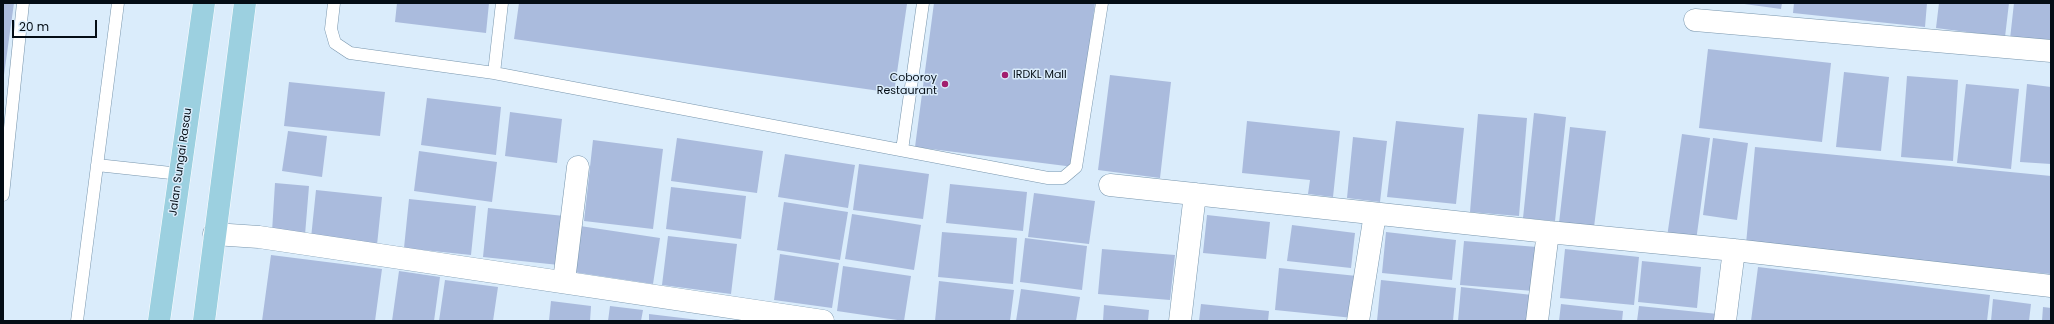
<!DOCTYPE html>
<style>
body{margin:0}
#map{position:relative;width:2054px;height:324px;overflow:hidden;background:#daecfb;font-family:Poppins,sans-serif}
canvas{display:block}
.frame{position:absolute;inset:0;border:4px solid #040d15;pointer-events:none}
.scale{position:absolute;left:12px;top:20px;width:85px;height:18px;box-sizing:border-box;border:2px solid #040d15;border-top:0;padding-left:5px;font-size:12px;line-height:14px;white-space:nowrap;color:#040d15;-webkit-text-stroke:3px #daecfb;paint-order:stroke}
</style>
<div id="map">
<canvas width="2054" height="324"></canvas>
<div class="frame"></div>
<div class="scale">20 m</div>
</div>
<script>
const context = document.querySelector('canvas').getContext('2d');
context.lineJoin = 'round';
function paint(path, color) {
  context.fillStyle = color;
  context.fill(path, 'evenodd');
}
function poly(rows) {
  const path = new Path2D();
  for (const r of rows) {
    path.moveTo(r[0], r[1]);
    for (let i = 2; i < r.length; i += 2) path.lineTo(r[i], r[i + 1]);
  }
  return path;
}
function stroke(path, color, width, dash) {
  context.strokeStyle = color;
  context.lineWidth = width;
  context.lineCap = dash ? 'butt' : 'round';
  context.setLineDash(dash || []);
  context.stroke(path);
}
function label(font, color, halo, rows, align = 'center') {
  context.font = font + ' Poppins,sans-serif';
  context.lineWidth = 3;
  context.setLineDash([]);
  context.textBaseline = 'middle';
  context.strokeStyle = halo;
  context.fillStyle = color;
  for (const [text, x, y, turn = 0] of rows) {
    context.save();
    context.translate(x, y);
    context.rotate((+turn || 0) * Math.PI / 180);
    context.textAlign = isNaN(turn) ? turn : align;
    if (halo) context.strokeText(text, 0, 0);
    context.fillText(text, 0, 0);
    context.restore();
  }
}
const building = poly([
 [3,3,14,3,4,75,3,75],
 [397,3,489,3,486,33,395,22],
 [519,3,898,3,907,4,894,93,514,39],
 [934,3,1095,3,1074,167,915,147],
 [1737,3,1782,3,1781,9],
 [1794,3,1927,3,1925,27,1793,13],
 [1939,3,2009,3,2005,37,1936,28],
 [2014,3,2051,3,2051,43,2010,39],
 [1708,49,1831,63,1822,142,1699,128],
 [1844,72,1889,77,1881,151,1836,147],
 [1110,75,1171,82,1160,178,1098,170],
 [1907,76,1958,80,1953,161,1901,157],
 [289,82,385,92,380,136,284,126],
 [1966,84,2019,89,2011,169,1957,163],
 [2027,84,2051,87,2051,164,2020,162],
 [427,98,501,107,496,155,421,145],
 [510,112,562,119,557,163,505,156],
 [1534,113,1566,117,1555,221,1523,218],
 [1478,114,1527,118,1519,216,1470,212],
 [1247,121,1340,131,1333,197,1308,194,1310,180,1242,173],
 [1396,121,1464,128,1456,204,1387,197],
 [1570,127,1606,131,1594,227,1559,223],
 [288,131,327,136,322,177,282,171],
 [1682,134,1710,138,1696,241,1667,237],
 [1353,137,1387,141,1380,202,1347,198],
 [677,138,763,151,757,193,671,181],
 [1713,138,1748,143,1737,220,1703,215],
 [593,140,663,149,653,229,584,221],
 [1755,147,2051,176,2051,274,1746,244],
 [419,151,497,162,492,202,414,191],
 [785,154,855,165,848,208,778,197],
 [859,164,929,174,923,219,853,210],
 [275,183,309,186,305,235,272,232],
 [950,184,1027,192,1023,231,946,223],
 [671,187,746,196,741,239,666,229],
 [316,190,382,197,377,245,311,238],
 [1034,193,1095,201,1089,244,1028,237],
 [409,199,476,206,471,255,404,248],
 [784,202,848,212,840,260,777,250],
 [488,208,564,216,559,265,483,257],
 [852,214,921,225,914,270,845,259],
 [1207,215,1270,222,1266,259,1203,253],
 [1292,225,1355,233,1351,268,1287,261],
 [580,226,660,238,653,284,573,272],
 [942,232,1017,238,1013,284,938,277],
 [1386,232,1456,240,1452,280,1382,273],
 [668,236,737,244,731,294,662,285],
 [1025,238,1087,246,1082,290,1020,282],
 [1464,241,1537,247,1533,291,1460,285],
 [1102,249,1175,255,1170,300,1098,294],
 [1565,249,1639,257,1634,305,1560,298],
 [780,254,839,263,832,308,774,300],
 [271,255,382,269,375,321,262,321],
 [1642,261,1701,267,1697,308,1638,302],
 [843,266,911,276,904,321,837,311],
 [1758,267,1990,295,1987,321,1751,321],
 [1279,268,1357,276,1353,318,1275,310],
 [399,271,440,277,434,321,392,321],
 [445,280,498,287,493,321,439,321],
 [1381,280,1456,288,1453,321,1377,321],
 [939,281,1014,290,1010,321,935,321],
 [1461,287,1532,295,1530,321,1458,321],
 [1021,289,1080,297,1076,321,1016,321],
 [1993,299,2031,304,2029,321,1991,321],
 [551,301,591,306,590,321,549,321],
 [1201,304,1269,311,1268,321,1199,321],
 [1561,304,1623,311,1622,321,1559,321],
 [1104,305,1149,310,1148,321,1103,321],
 [610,306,643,310,641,321,608,321],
 [1639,306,1718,314,1717,321,1637,321],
 [2043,307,2051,308,2051,321,2042,321],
 [649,314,699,320,699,321,649,321]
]);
const lane = poly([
 [334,3,331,29,335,43,350,53,494,73,1048,178,1063,178,1076,167,1102,3],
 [494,73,502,3],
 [902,150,923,3],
 [97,165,180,174],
 [3,195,23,3],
 [77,321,118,3]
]);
const street = poly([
 [1695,20,2051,51],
 [1110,185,1548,232,1734,250,2051,286],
 [214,234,259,237,823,321],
 [564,281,578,167],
 [1180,321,1195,194],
 [1358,321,1375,214],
 [1537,321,1548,232],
 [1725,321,1734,250]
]);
const primary = poly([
 [159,321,204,3],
 [204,321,245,3]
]);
const markers = [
 [1005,75,4,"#a21e6d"],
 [945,84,4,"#a21e6d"]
];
const poiNames = [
 ["IRDKL Mall",1013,75],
 ["Coboroy",937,78,"right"],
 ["Restaurant",937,91,"right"]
];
const streetNames = [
 ["Jalan Sungai Rasau",181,162,-82]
];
paint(building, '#abd');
stroke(lane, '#7996ad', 13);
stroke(street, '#7996ad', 23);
stroke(primary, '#fff', 23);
stroke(lane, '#fff', 12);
stroke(street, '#fff', 22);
stroke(primary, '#9cd0e0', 22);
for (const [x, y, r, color] of markers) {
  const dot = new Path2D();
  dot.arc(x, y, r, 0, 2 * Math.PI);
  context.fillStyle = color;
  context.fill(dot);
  stroke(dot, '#daecfb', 1.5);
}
label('11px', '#040d15', '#daecfb', poiNames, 'left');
label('11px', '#040d15', '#daecfb', streetNames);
</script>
